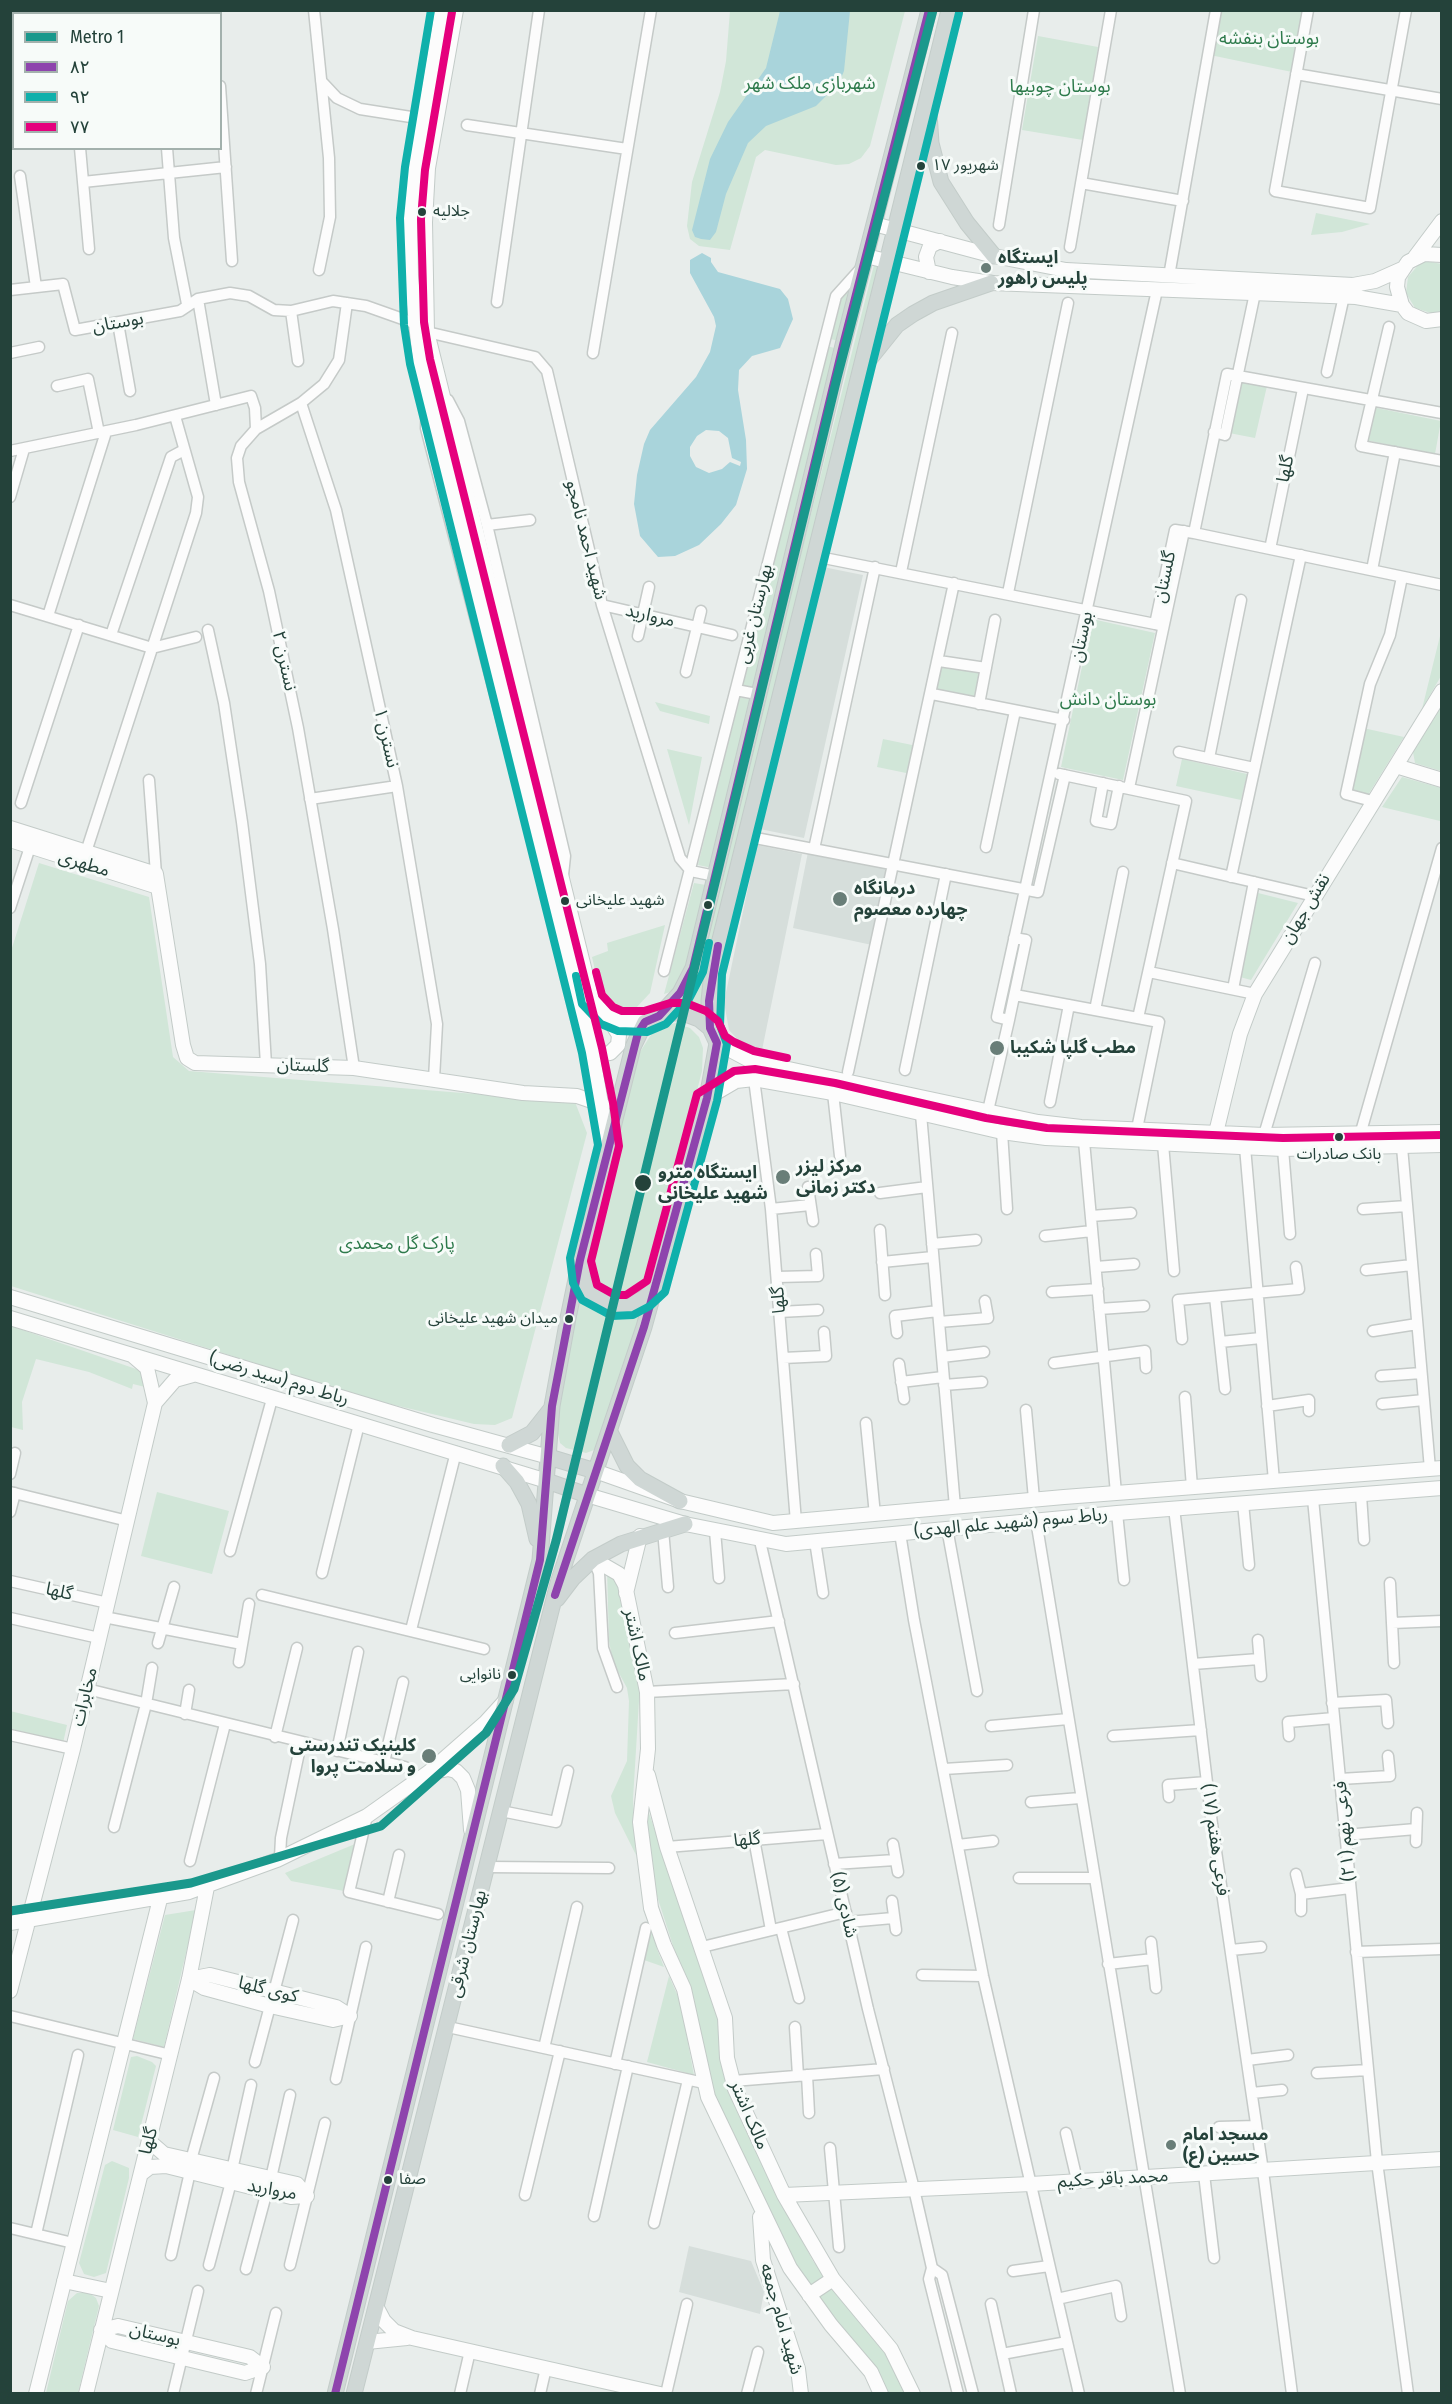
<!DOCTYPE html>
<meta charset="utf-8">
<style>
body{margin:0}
#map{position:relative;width:1452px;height:2404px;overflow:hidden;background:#e8edeb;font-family:"Fira Sans Condensed",sans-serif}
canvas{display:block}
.frame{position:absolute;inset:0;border:12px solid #24423a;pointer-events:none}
.legend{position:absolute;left:12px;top:12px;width:210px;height:138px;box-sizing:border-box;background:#f7fbf9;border:2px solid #a3b1ad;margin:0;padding:8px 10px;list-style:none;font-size:18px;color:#24423a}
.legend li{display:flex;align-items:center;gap:12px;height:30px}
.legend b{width:30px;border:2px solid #a3b1ad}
</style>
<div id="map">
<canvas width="1452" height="2404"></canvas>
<div class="frame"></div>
<ul class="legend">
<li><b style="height:8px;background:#1a988c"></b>Metro 1</li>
<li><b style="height:8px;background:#8e44ad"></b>۸۲</li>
<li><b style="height:8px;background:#10b0ab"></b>۹۲</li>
<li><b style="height:8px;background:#e5007d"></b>۷۷</li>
</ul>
</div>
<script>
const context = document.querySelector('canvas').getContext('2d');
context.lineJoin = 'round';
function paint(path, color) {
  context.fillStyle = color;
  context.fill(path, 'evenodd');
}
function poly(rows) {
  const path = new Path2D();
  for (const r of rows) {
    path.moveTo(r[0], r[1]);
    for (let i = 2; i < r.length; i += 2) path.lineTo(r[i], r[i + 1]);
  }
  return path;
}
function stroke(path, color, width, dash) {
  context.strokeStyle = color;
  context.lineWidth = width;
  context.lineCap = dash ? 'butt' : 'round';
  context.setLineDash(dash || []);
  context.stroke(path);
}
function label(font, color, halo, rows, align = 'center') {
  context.font = font + ' "Fira Sans Condensed","Noto Sans Arabic",sans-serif';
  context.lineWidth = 6;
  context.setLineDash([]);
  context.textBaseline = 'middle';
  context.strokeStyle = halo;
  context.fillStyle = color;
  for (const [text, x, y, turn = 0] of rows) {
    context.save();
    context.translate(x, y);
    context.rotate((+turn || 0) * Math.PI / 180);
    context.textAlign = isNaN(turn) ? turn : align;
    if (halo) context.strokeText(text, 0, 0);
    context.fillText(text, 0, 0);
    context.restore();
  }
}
const built = poly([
 [818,566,863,575,804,838,755,828],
 [757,845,802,854,761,1055,748,1051,729,1030,724,1002],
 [808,852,889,869,872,945,793,928],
 [689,2246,751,2261,764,2292,760,2314,679,2292]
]);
const green = poly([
 [730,11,905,11,870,146,861,158,849,164,836,165,765,150,756,157,730,250,699,246,690,239,687,226,692,182,720,92,726,61],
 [1218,11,1304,11,1292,72,1210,55],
 [1038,36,1098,47,1083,140,1022,130],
 [1316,213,1370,224,1342,232,1311,235],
 [875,261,879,262,879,269,799,585,704,981,705,1015,675,1008,784,621],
 [1427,261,1441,264,1441,311,1431,313,1415,308,1406,293,1408,277,1419,264],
 [851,283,840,341,830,339,840,298],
 [827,346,838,349,755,688,742,685],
 [1241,380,1267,386,1255,438,1229,433],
 [1372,407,1441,421,1435,454,1365,440],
 [1092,619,1155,633,1123,780,1061,767],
 [1441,632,1441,676,1422,709],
 [941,664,983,671,977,700,934,692],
 [739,697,753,700,712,868,698,865],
 [655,702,710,716,709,724,660,711],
 [1441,707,1441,771,1415,763,1413,752],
 [1363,728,1404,737,1368,795,1351,790],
 [883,739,917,746,911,774,877,767],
 [667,749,702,757,689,825],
 [1182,759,1247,774,1241,800,1176,786],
 [1402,777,1441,788,1440,821,1382,807],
 [39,863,149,897,173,1057,189,1071,575,1102,587,1133,512,1418,495,1425,474,1424,365,1398,11,1286,11,951],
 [694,883,706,885,687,968,673,991,664,994],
 [1258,893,1298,903,1251,980,1240,977],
 [665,925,650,993,635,1009,622,1011,610,1007,601,997,592,957,608,951,607,943],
 [675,1023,690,1028,699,1037,703,1048,702,1071,651,1270,641,1289,632,1295,621,1299,610,1298,596,1289,588,1271,592,1243,640,1052,654,1030],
 [581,1286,587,1295,646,1303,597,1449,586,1453,566,1448,560,1443,556,1424],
 [11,1326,139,1370,146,1377,145,1387,133,1384,132,1389,89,1372,36,1359,22,1402,23,1430,11,1427],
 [157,1492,229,1511,212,1574,141,1556],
 [607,1570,621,1587,623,1615,640,1684,633,1799,636,1855,615,1813,611,1796,627,1761,629,1701,627,1688,613,1662,609,1641],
 [10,1711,67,1725,63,1743,11,1729],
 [648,1810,718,2019,722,2054,781,2200,813,2261,887,2354,907,2393,886,2393,791,2262,711,2092,678,1961,657,1896,644,1827],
 [355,1844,344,1891,291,1881,285,1873],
 [196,1910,164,2047,133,2039,165,1915],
 [651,1925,657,1949,664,1967,644,1960],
 [669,1976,680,2001,694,2075,647,2062],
 [137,2056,152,2062,156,2066,138,2137,113,2130,131,2057],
 [112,2161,129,2168,129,2178,106,2273,94,2277,84,2274,79,2263,105,2165],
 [77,2293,89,2293,96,2298,99,2306,78,2393,46,2393,68,2301]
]);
const water = poly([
 [780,11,850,11,844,71,839,83,816,106,766,126,748,143,726,194,716,232,710,240,701,239,695,237,692,230,710,159,728,122,766,68],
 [702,253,711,258,711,262,718,272,780,289,788,299,793,319,780,348,752,356,739,370,738,390,746,440,747,469,736,505,721,524,699,545,675,556,658,557,640,536,634,504,637,475,644,444,650,430,696,377,710,352,716,326,714,317,690,273,690,260],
 [706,430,719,431,728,438,732,458,741,462,740,466,730,462,722,469,709,473,696,467,690,456,690,447,697,436]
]);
const street = poly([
 [50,10,51,14],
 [72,10,72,14],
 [156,10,156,14],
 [314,10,329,158,330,217,319,270],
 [1308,10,1275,191,1370,208,1406,10],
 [10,40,14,56],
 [10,65,14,64],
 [1296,74,1442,99],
 [321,81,337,98,360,109,430,120],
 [220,86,232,261],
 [467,125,627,149],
 [80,148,89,249],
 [167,148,174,238,187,304],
 [20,176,36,287],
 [83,182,226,167],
 [1081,183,1183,201],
 [999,225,1034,10],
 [1070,247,1111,10],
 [1169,276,1216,10],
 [10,290,63,284,75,330,180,311,198,299,230,293,249,296,274,310,291,311,333,301,366,306,414,323],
 [198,299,216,405],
 [497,302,539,10],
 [347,303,339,360,324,384,301,403,256,429,241,446,237,458,239,482,269,591,298,728,333,929,354,1068],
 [291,311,298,361],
 [118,323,130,391],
 [1389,327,1361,446,1442,461],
 [427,332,535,357,547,371,602,605,680,858,691,871,715,876],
 [10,353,39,347],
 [593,353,651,10],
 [1327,372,1344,296],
 [57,386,88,379,99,433],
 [448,400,459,421,487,525,565,856,563,875],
 [301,403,336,510,397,786,437,1024,434,1079],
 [427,404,426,428,532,837],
 [1214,432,1225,435,1255,293],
 [10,451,136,425,251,396,255,408,256,429],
 [10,497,24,449],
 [487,525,530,520],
 [1194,533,1442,585],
 [1270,549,1303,389],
 [814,556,1155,624],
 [1372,570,1395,452],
 [901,572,952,333],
 [1008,593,1068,303],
 [10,605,152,648],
 [602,605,732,635],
 [48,616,106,432],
 [1163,626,1155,624,1175,530,1194,533,1227,374,1442,413],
 [208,630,224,703,242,822,260,964,266,1065],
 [111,635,171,457,184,450],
 [638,636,649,587],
 [152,648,196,637],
 [939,661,986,668],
 [686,672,701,611],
 [736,690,757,694],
 [932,694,1064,720],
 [979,704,995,620],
 [1179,752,1254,768],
 [1209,758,1241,600],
 [1059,774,1186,801,1138,1018],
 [149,780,156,874],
 [1103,783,1096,821,1111,824,1119,786],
 [1129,788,1184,531],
 [310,799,397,786],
 [1372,801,1346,794,1370,684,1390,635,1402,577],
 [21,803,79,625],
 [745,836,1038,892,1065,775],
 [986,847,1015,711],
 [814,849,875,567],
 [86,852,196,513,198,497,175,416],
 [1172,863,1314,896],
 [1231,877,1301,555],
 [10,908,30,847],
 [664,971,836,296,863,266],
 [1149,972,1255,994],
 [1233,989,1254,882],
 [1015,995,1159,1022,1138,1124],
 [1095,1010,1123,872],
 [1009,1020,1026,940,1014,938],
 [905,1070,946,874],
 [848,1072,954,583],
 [754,1079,771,1209,796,1522],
 [833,1093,840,1156],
 [1050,1102,1069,1005],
 [921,1114,955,1507],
 [984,1128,1009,1020,997,1017,1157,290],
 [1002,1132,1007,1209],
 [1264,1135,1315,963],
 [1360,1135,1442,848],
 [1084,1141,1116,1493],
 [1163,1144,1174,1271],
 [1245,1147,1274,1481],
 [1402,1147,1430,1469],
 [1283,1149,1290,1234],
 [808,1187,813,1221],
 [880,1193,927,1187],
 [771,1209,810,1205],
 [1363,1209,1407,1206],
 [1091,1216,1131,1213],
 [880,1230,885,1295],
 [1045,1236,1092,1231],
 [932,1244,976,1240],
 [882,1262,933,1257],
 [1096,1267,1134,1264],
 [1366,1270,1412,1265],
 [777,1277,818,1276,816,1254],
 [1052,1292,1098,1289],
 [1215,1297,1225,1389],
 [1099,1309,1144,1306],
 [779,1312,818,1310],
 [939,1322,988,1318,985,1301],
 [1373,1331,1417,1324],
 [897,1333,895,1316,938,1311],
 [1182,1339,1178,1300,1299,1289,1296,1267],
 [1220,1342,1261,1338],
 [942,1357,984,1352],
 [783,1358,826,1356,824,1332],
 [1054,1363,1145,1351,1146,1368],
 [899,1364,904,1399],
 [1381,1376,1421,1373],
 [901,1382,943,1377],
 [944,1385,982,1382],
 [1185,1397,1192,1487],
 [1382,1404,1424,1400],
 [1267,1406,1309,1400,1309,1411],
 [1026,1410,1034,1499],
 [866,1423,875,1515],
 [10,1474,15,1453],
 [10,1492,128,1521],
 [1361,1495,1364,1540],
 [1313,1499,1377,2162,1408,2394],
 [1243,1503,1249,1565],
 [1174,1508,1212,1824,1263,2171,1292,2394],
 [10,1512,15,1493],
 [1117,1513,1124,1580],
 [1036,1520,1180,2394],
 [947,1528,977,1691],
 [663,1530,668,1587],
 [715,1531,719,1578],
 [900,1533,914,1620,983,1976,1079,2394],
 [760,1541,868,2009,914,2189,932,2268,929,2279,958,2394],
 [815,1541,823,1593],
 [230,1551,272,1399],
 [593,1559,599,1573,603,1648,617,1687],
 [322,1573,359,1424],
 [10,1581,108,1603],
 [1390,1583,1394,1663],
 [262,1595,484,1649],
 [104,1617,242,1644],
 [10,1618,99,1638],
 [1392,1623,1442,1621],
 [411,1630,456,1452],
 [675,1633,779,1621],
 [1258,1640,1261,1676],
 [158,1643,174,1587],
 [239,1662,249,1604],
 [1193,1664,1259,1659],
 [87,1689,405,1767],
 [647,1692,794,1684],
 [1332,1703,1386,1700,1388,1723],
 [185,1714,189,1690],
 [991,1726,1068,1719],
 [10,1735,73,1749],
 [1113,1736,1201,1730],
 [1289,1736,1288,1722,1334,1718],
 [275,1737,297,1648],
 [337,1751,358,1652],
 [384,1762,403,1682],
 [944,1769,1007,1765],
 [1340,1779,1390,1776,1388,1756],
 [1169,1797,1168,1785,1207,1782],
 [1031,1802,1080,1798],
 [501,1811,556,1822,568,1771],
 [367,1816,349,1892,438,1914],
 [114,1827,146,1704,152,1668],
 [1345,1835,1416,1829],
 [754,1839,771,1930],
 [1416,1842,1417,1813],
 [893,1844,898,1872],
 [958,1845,993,1841],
 [667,1847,827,1834],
 [280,1857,281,1838,301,1743],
 [190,1861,225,1724],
 [834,1864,895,1860],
 [487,1867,609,1868],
 [1296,1874,1301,1894,1301,1911],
 [1019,1878,1093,1878],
 [1301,1894,1350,1888],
 [892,1901,896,1930],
 [388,1902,399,1855],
 [848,1922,893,1918],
 [781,1928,799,1998],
 [1151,1942,1156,1988],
 [702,1947,846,1912],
 [1231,1950,1261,1947],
 [1356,1952,1442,1949],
 [1108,1964,1153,1959],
 [922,1975,983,1976],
 [274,1992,293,1920],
 [10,2016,171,2055],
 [448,2027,704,2083],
 [795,2027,798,2076],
 [544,2048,577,1907],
 [1247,2060,1288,2055],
 [255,2062,270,2006],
 [615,2064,646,1928],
 [1317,2073,1368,2070],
 [807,2075,809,2113],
 [336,2079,366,1947],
 [733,2081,884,2069],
 [1252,2093,1282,2090],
 [1219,2127,1256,2126],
 [1066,2133,1077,2180],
 [830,2148,839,2247],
 [191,2160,214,2078],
 [232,2170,251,2085],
 [1204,2174,1214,2258],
 [271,2178,290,2095],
 [525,2195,560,2051],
 [594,2216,628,2066],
 [654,2223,688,2080],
 [10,2228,73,2243],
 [36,2234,78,2055],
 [171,2255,190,2172],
 [209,2265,231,2182],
 [290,2265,325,2123],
 [932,2268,942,2275,973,2394],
 [246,2269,267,2191],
 [1013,2271,1049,2266],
 [1057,2299,1116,2286,1121,2316],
 [991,2304,1011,2394],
 [1002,2354,1067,2342],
 [173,2394,198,2291],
 [256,2394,276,2313],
 [460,2394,470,2351],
 [540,2394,546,2368],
 [666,2394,687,2304],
 [747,2394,758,2352]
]);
const secondary = poly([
 [442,10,415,169,410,219,411,276,420,361,592,1051,608,1144],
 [456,10,428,168,425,222,427,332,592,1000,607,1016,620,1021,645,1022],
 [874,224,994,256,1066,270,1353,285,1375,281,1402,269],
 [1442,255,1424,254,1408,262,1398,277,1397,287,1402,305,1408,313,1426,321,1442,319],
 [866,256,952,277,991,283,1356,297,1402,305],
 [1415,257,1442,221],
 [929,272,926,257,930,246,940,241],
 [1396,766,1442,780],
 [10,828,156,874,183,1045,187,1058,195,1063,354,1068,523,1093,577,1096,603,1105],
 [10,840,158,887],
 [717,1043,751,1061,1038,1122,1081,1127,1264,1135,1442,1132],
 [592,1051,601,1054,610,1053,618,1045,619,1035,607,1016],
 [707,1098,736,1081,754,1079,833,1093,1002,1132,1046,1138,1283,1149,1442,1145],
 [1214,1141,1240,1034,1255,994,1442,691],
 [10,1297,433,1425,549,1457],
 [10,1318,547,1481],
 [155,1403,175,1380,193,1375],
 [595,1471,680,1501,773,1523,1064,1497,1442,1468],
 [587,1495,685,1524,786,1544,1117,1513,1442,1488],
 [593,1559,619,1574,625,1585,647,1692,648,1749,640,1822,651,1908,664,1945,684,1989,708,2097,790,2268,831,2325,871,2372,881,2394],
 [626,1593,640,1536],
 [431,1772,448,1769,456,1771,463,1778,468,1790,471,1830],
 [648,1775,667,1847,725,2018,727,2058,735,2089,784,2195,833,2279,891,2349,913,2394],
 [10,1923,189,1892,277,1860,367,1816,429,1772,486,1722,506,1700],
 [210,1975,336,2007,350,2016,333,2020,270,2006,204,1988,189,1979,210,1975],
 [10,1991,73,1749,155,1403,147,1368,133,1356],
 [141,2174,150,2167,166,2166,291,2197,307,2196,297,2184,164,2154,149,2141],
 [784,2195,1031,2184,1442,2159],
 [760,2217,763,2260,798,2369,801,2394],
 [64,2281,111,2291],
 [809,2295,833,2279],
 [376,2306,384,2321,394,2331,412,2338,660,2394],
 [118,2326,250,2357,263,2367,245,2373,112,2341,101,2330,118,2326],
 [367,2342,407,2338],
 [36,2394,160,1899],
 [86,2394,189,1979,207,1887]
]);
const primary = poly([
 [929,113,931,143,941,182,967,223,994,256],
 [868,361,897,325,913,314,933,303,991,283],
 [659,1016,680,993,693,968,843,345,929,10],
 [710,1028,709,1001,712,972,949,10],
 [581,1266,583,1280,589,1292,612,1306,629,1305,644,1298,656,1287],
 [610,1432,627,1466,640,1479,680,1501],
 [509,1445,532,1433,551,1409],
 [549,1457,595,1471],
 [503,1466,517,1482,529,1504,537,1539],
 [547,1481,587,1495],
 [557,1599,573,1578,593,1559,621,1544,685,1524],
 [335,2394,540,1560,552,1406,568,1318,580,1260,633,1047,645,1022,672,1013,683,1013,699,1019,710,1028,717,1043,707,1098,644,1327,558,1583,354,2394]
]);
const bus1 = poly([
 [555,1595,644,1327,707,1098,717,1043,710,1028,709,1001,718,946],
 [335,2394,540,1560,552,1406,580,1260,638,1033,645,1022,659,1016,680,993,693,968,843,345,929,10]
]);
const bus2 = poly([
 [431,10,405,167,400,218,404,325,410,364,582,1053,598,1145,570,1258,573,1283,582,1300,612,1316,633,1315,650,1306,665,1292,717,1101,727,1044,720,1025,722,974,959,13],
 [576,976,582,1004,601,1024,618,1031,647,1032,666,1024,689,999,703,972,709,943]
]);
const bus3 = poly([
 [452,12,425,170,421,219,424,322,430,359,602,1048,613,1103,619,1146,591,1261,597,1285,615,1295,626,1295,647,1281,697,1094,734,1071,755,1069,835,1083,986,1118,1047,1128,1283,1138,1442,1135],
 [596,972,602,995,613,1007,622,1011,644,1011,670,1003,686,1003,706,1011,718,1021,725,1036,734,1042,754,1051,787,1058]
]);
const metro1 = poly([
 [10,1911,191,1883,381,1826,486,1733,514,1689,556,1541,837,378,933,10]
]);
const markers = [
 [921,166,5,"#24423a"],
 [422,212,5,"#24423a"],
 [986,268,6,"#697e78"],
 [840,899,8,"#697e78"],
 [565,901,5,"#24423a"],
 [708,905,5,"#24423a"],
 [997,1048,8,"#697e78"],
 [1339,1137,5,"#24423a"],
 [783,1177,8,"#697e78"],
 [643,1183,9,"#24423a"],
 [569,1319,5,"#24423a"],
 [512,1675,5,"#24423a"],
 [429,1756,8,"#697e78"],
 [1171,2145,6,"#697e78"],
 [388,2180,5,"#24423a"]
];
const busNames = [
 ["۱۷ شهریور",932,166],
 ["جلالیه",433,212],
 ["شهید علیخانی",576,901],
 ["بانک صادرات",1339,1155,"center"],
 ["میدان شهید علیخانی",558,1319,"right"],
 ["نانوایی",501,1675,"right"],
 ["صفا",399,2180]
];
const parkNames = [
 ["بوستان بنفشه",1269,39],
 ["شهربازی ملک شهر",810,84],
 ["بوستان چوبیها",1060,87],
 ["بوستان دانش",1108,700],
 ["پارک گل محمدی",397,1244]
];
const poiNames = [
 ["ایستگاه",998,258],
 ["پلیس راهور",998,279],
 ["درمانگاه",854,889],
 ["چهارده معصوم",854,910],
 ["مطب گلپا شکیبا",1010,1048],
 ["مرکز لیزر",796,1167],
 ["دکتر زمانی",796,1188],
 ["کلینیک تندرستی",416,1746,"right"],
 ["و سلامت پروا",416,1767,"right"],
 ["مسجد امام",1183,2135],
 ["حسین (ع)",1183,2156]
];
const streetNames = [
 ["بوستان",118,323,-10],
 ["گلها",1286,469,-79],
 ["شهید احمد نامجو",586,540,76],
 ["گلستان",1165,577,-78],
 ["بهارستان غربی",755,614,-76],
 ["مروارید",650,616,13],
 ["بوستان",1082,637,-78],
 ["نسترن ۲",284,661,78],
 ["نسترن ۱",386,738,77],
 ["مطهری",84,864,17],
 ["نقش جهان",1306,909,-59],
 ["گلستان",303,1066,2],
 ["گلها",779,1300,-94],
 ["رباط دوم (سید رضی)",279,1379,17],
 ["رباط سوم (شهید علم الهدی)",1011,1523,-5],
 ["گلها",59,1592,13],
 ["مالک اشتر",637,1645,78],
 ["مخابرات",85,1697,-76],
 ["فرعی نهم (۲۱)",1345,1831,-95],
 ["گلها",747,1840,-5],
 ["فرعی هفتم (۱۷)",1215,1840,82],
 ["شادی (۵)",844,1905,77],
 ["بهارستان شرقی",468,1944,-76],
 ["کوی گلها",268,1990,14],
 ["مالک اشتر",749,2115,67],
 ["گلها",149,2141,-76],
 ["محمد باقر حکیم",1113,2179,-3],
 ["مروارید",272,2190,10],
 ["شهید امام جمعه",781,2319,74],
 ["بوستان",155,2335,13]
];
const stopNames = [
 ["ایستگاه مترو",658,1173],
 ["شهید علیخانی",658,1194]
];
paint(built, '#d6dedb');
paint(green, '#d1e6d8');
paint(water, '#a9d4db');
stroke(street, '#c5cac8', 13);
stroke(secondary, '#c3cbc8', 16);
stroke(primary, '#c3ccc9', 17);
stroke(street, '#fcfcfc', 10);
stroke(secondary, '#fcfcfc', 14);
stroke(primary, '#cfd7d5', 15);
stroke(bus1, '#8e44ad', 8);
stroke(bus2, '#10b0ab', 8);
stroke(bus3, '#e5007d', 8);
stroke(metro1, '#1a988c', 9);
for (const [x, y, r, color] of markers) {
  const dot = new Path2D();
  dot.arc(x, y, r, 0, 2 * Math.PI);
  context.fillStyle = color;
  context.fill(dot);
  stroke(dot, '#f7fbf9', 2);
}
label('16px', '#24423a', '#f7fbf9', busNames, 'left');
label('18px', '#2d7a4b', '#f7fbf9', parkNames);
label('bold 18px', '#24423a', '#f7fbf9', poiNames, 'left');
label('18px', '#24423a', '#f7fbf9', streetNames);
label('bold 18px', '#24423a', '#f7fbf9', stopNames, 'left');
</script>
